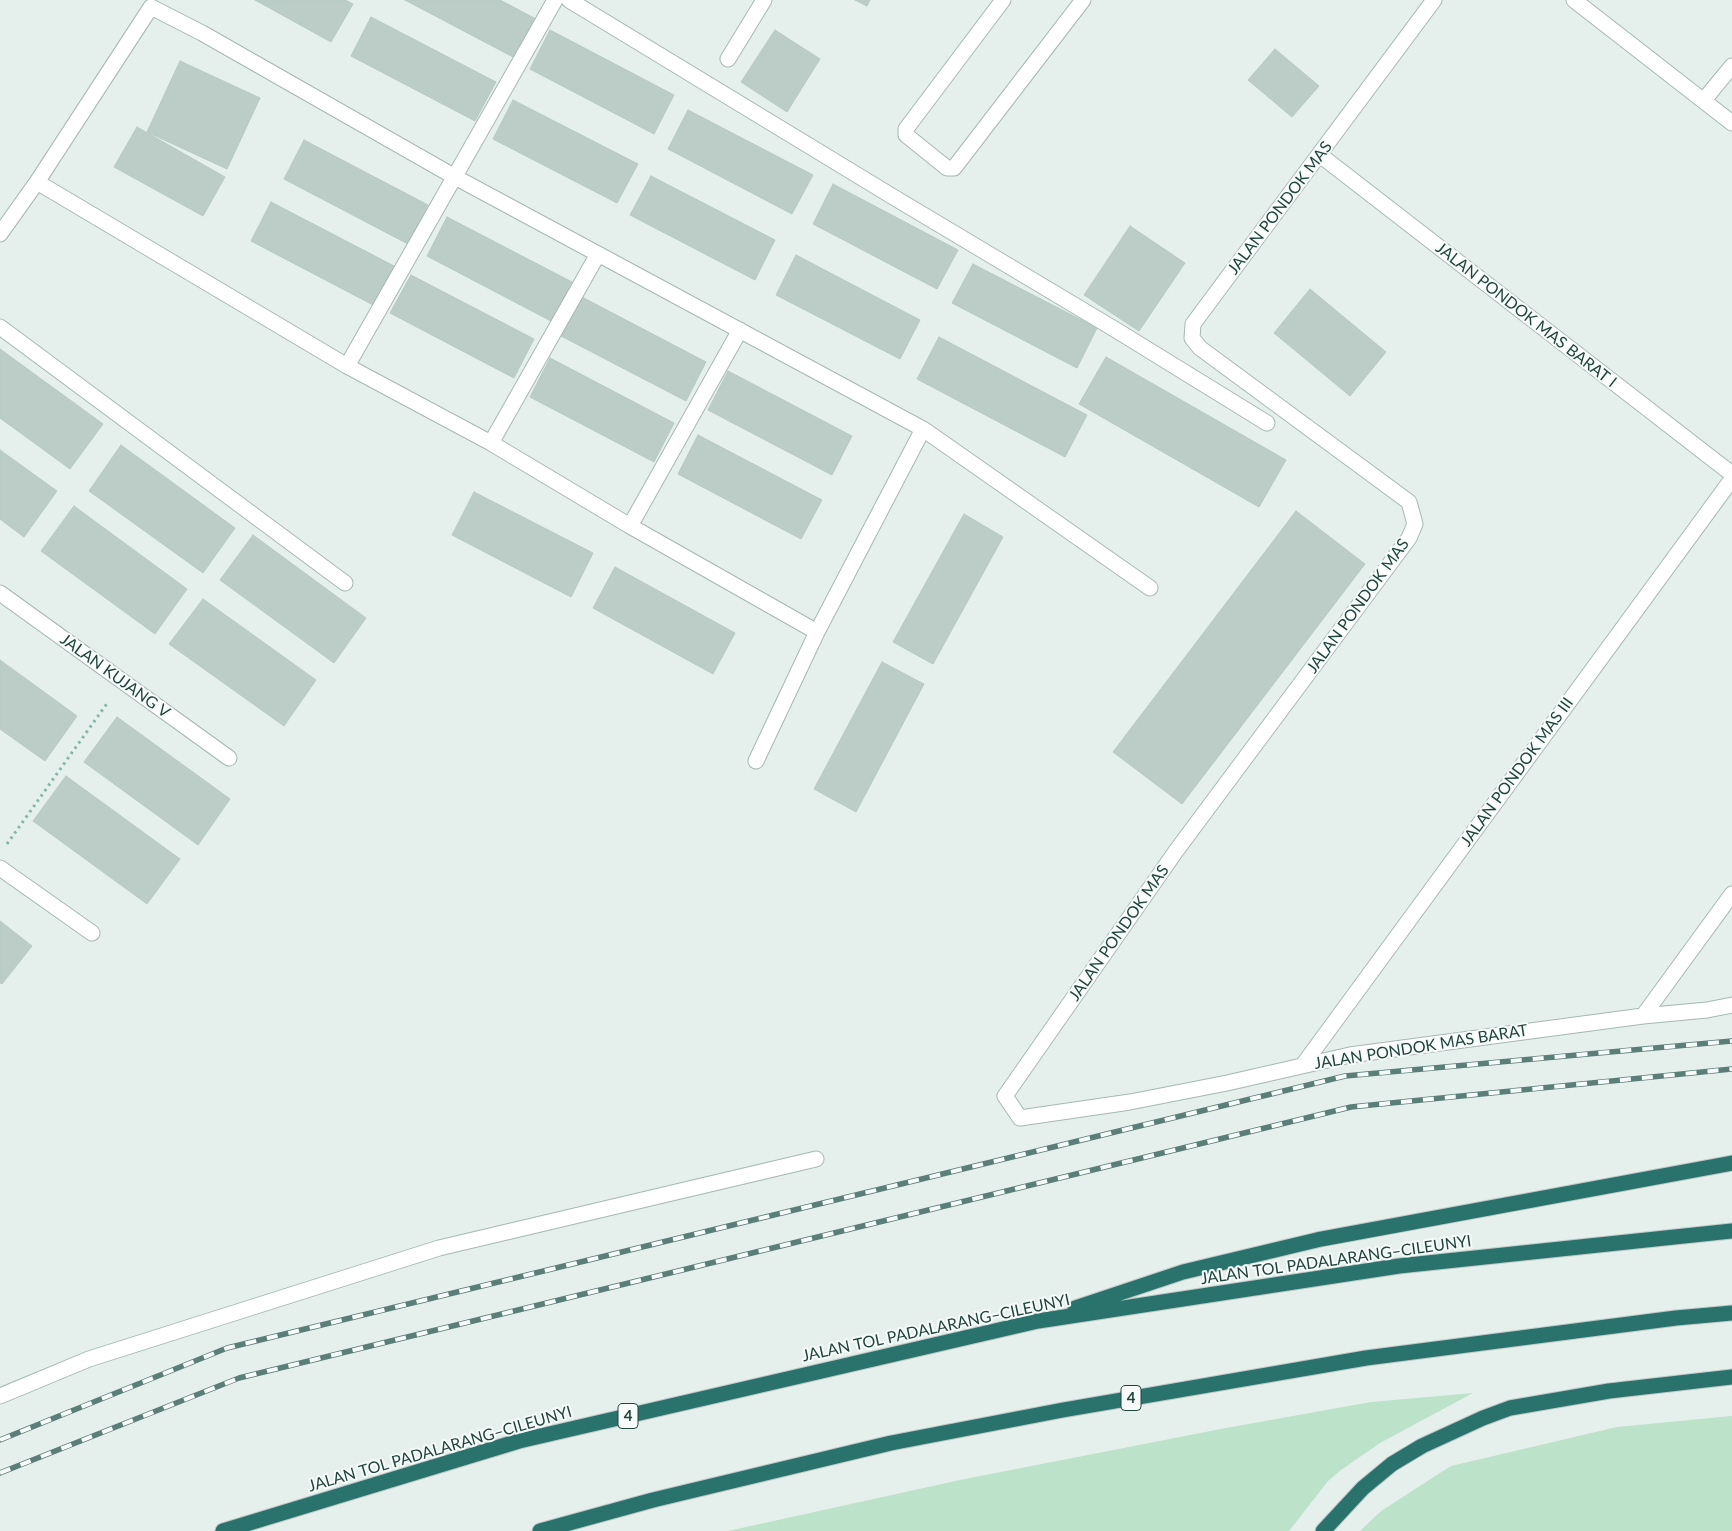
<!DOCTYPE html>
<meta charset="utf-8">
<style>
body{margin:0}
canvas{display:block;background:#e5efec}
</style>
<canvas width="1732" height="1531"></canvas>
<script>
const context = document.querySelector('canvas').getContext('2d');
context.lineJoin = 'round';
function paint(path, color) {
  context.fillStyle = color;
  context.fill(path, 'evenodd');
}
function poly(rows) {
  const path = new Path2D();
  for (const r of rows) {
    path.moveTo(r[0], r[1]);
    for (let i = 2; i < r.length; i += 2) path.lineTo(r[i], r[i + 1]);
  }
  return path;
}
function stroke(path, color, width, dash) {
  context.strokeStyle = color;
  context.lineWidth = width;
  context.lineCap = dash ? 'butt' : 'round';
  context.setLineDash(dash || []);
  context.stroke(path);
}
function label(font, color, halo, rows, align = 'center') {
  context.font = font + ' Lato,sans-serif';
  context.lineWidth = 4;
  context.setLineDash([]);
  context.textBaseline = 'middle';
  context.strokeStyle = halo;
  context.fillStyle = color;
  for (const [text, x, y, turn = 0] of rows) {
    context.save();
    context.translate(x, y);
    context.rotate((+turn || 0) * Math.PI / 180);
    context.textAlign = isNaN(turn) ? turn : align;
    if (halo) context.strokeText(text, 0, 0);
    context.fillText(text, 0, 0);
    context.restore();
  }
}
const green = poly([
 [1473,1393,1380,1443,1341,1470,1328,1481,1289,1531,728,1531,960,1480,1226,1428,1371,1402],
 [1732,1416,1732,1531,1360,1531,1381,1511,1451,1466,1617,1427]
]);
const building = poly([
 [255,0,345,0,353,4,331,42,255,0],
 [405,0,500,0,536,19,515,58,405,0],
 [855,0,870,0,867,6,855,0],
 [371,17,496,82,475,121,351,56,371,17],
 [550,30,674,95,654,134,530,69,550,30],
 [775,30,820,59,787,112,741,82,775,30],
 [1275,49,1319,86,1292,117,1248,80,1275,49],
 [180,61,260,98,227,169,147,132,180,61],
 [513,100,638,164,617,203,493,139,513,100],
 [688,110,813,175,792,214,668,149,688,110],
 [137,127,225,177,203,216,114,167,137,127],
 [304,140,428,205,408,244,284,179,304,140],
 [651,176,775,240,755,280,630,215,651,176],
 [833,184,958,250,937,289,813,224,833,184],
 [271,202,396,267,375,306,251,241,271,202],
 [447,217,572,282,551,321,427,256,447,217],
 [1130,226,1185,263,1139,331,1084,295,1130,226],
 [796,255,920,320,900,359,776,295,796,255],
 [973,264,1097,328,1077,368,952,303,973,264],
 [411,275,534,339,514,378,390,313,411,275],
 [1310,289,1386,352,1350,396,1274,333,1310,289],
 [582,297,706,362,686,401,561,336,582,297],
 [939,337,1087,415,1065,457,917,379,939,337],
 [0,349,103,424,70,469,0,418,0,349],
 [1106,357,1286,460,1259,507,1079,404,1106,357],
 [550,358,674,423,654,462,530,397,550,358],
 [728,371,852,436,832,475,708,410,728,371],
 [698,435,822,500,801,539,678,474,698,435],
 [121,445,235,528,203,573,89,491,121,445],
 [0,450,57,491,24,537,0,519,0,450],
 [474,492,593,553,571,597,452,535,474,492],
 [74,506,187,589,155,634,41,551,74,506],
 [1296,511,1365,564,1182,804,1113,752,1296,511],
 [964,514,1003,537,933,664,893,642,964,514],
 [253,535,366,618,334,663,220,580,253,535],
 [615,567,735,633,713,674,593,608,615,567],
 [203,599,316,680,284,726,169,644,203,599],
 [0,660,77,716,45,761,0,729,0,660],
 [882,662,924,684,856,812,814,789,882,662],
 [117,717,230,799,198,845,84,762,117,717],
 [66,776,180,859,147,904,33,821,66,776],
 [0,921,32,946,2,984,0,983,0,921]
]);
const path = poly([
 [7,844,108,702]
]);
const minor = poly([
 [569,0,895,198,1116,330,1267,423],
 [1003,0,906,129,906,135,947,168,954,168,1083,0],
 [1434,0,1193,324,1192,338,1200,348,1409,502,1415,524,1409,538,1176,851,1005,1096,1020,1118,1130,1102,1227,1083,1350,1055,1643,1016,1707,1010,1732,1005],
 [1574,0,1732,123],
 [728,59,764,0],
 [1704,100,1732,66],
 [1320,155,1732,474],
 [37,182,347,366,491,443,630,526,817,632],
 [0,234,37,182,151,7,202,33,455,177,923,429,1150,588],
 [0,327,345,583],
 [347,366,555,0],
 [491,443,598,254],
 [630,526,740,330],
 [0,593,229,758],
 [756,761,817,632,923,429],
 [0,868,92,933],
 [1643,1016,1732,894],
 [1303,1065,1732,479],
 [0,1396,89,1359,439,1248,816,1159]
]);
const highway = poly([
 [1075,1308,1183,1272,1321,1239,1732,1163],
 [223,1531,519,1441,1038,1321,1399,1266,1732,1231],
 [540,1531,653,1500,891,1443,1063,1410,1366,1358,1676,1318,1732,1313],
 [1323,1531,1363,1488,1392,1464,1422,1446,1483,1418,1510,1408,1609,1391,1732,1377]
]);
const rail = poly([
 [0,1440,227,1348,1345,1076,1732,1041],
 [0,1473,239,1378,1351,1107,1732,1069]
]);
const shields = [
 [1131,1398,20],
 [628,1416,20]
];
const shieldNames = [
 ["4",1131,1398],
 ["4",628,1416]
];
const streetNames = [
 ["JALAN PONDOK MAS",1280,208,-53],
 ["JALAN PONDOK MAS BARAT I",1526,315,38],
 ["JALAN PONDOK MAS",1358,606,-54],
 ["JALAN KUJANG V",115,676,36],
 ["JALAN PONDOK MAS III",1517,772,-54],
 ["JALAN PONDOK MAS",1119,933,-55],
 ["JALAN PONDOK MAS BARAT",1421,1047,-9],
 ["JALAN TOL PADALARANG–CILEUNYI",1336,1260,-8],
 ["JALAN TOL PADALARANG–CILEUNYI",936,1328,-12],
 ["JALAN TOL PADALARANG–CILEUNYI",440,1449,-16]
];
paint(green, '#bce2ca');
paint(building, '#bccdc8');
stroke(building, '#b6cac4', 1);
stroke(minor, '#a6b8b4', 17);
stroke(highway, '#c1cac9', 17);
stroke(path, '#82b6ab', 3, [2.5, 4]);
stroke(minor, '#fff', 15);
stroke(highway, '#2a736c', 15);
stroke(rail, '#5c7e79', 5.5);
stroke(rail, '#f6fbf9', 4, [11]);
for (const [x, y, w] of shields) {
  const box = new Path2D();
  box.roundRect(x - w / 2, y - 12.5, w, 25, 4);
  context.fillStyle = '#f6fbf9';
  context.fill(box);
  stroke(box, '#21433e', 1);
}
label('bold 15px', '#21433e', null, shieldNames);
label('16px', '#21433e', '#f6fbf9', streetNames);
</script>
